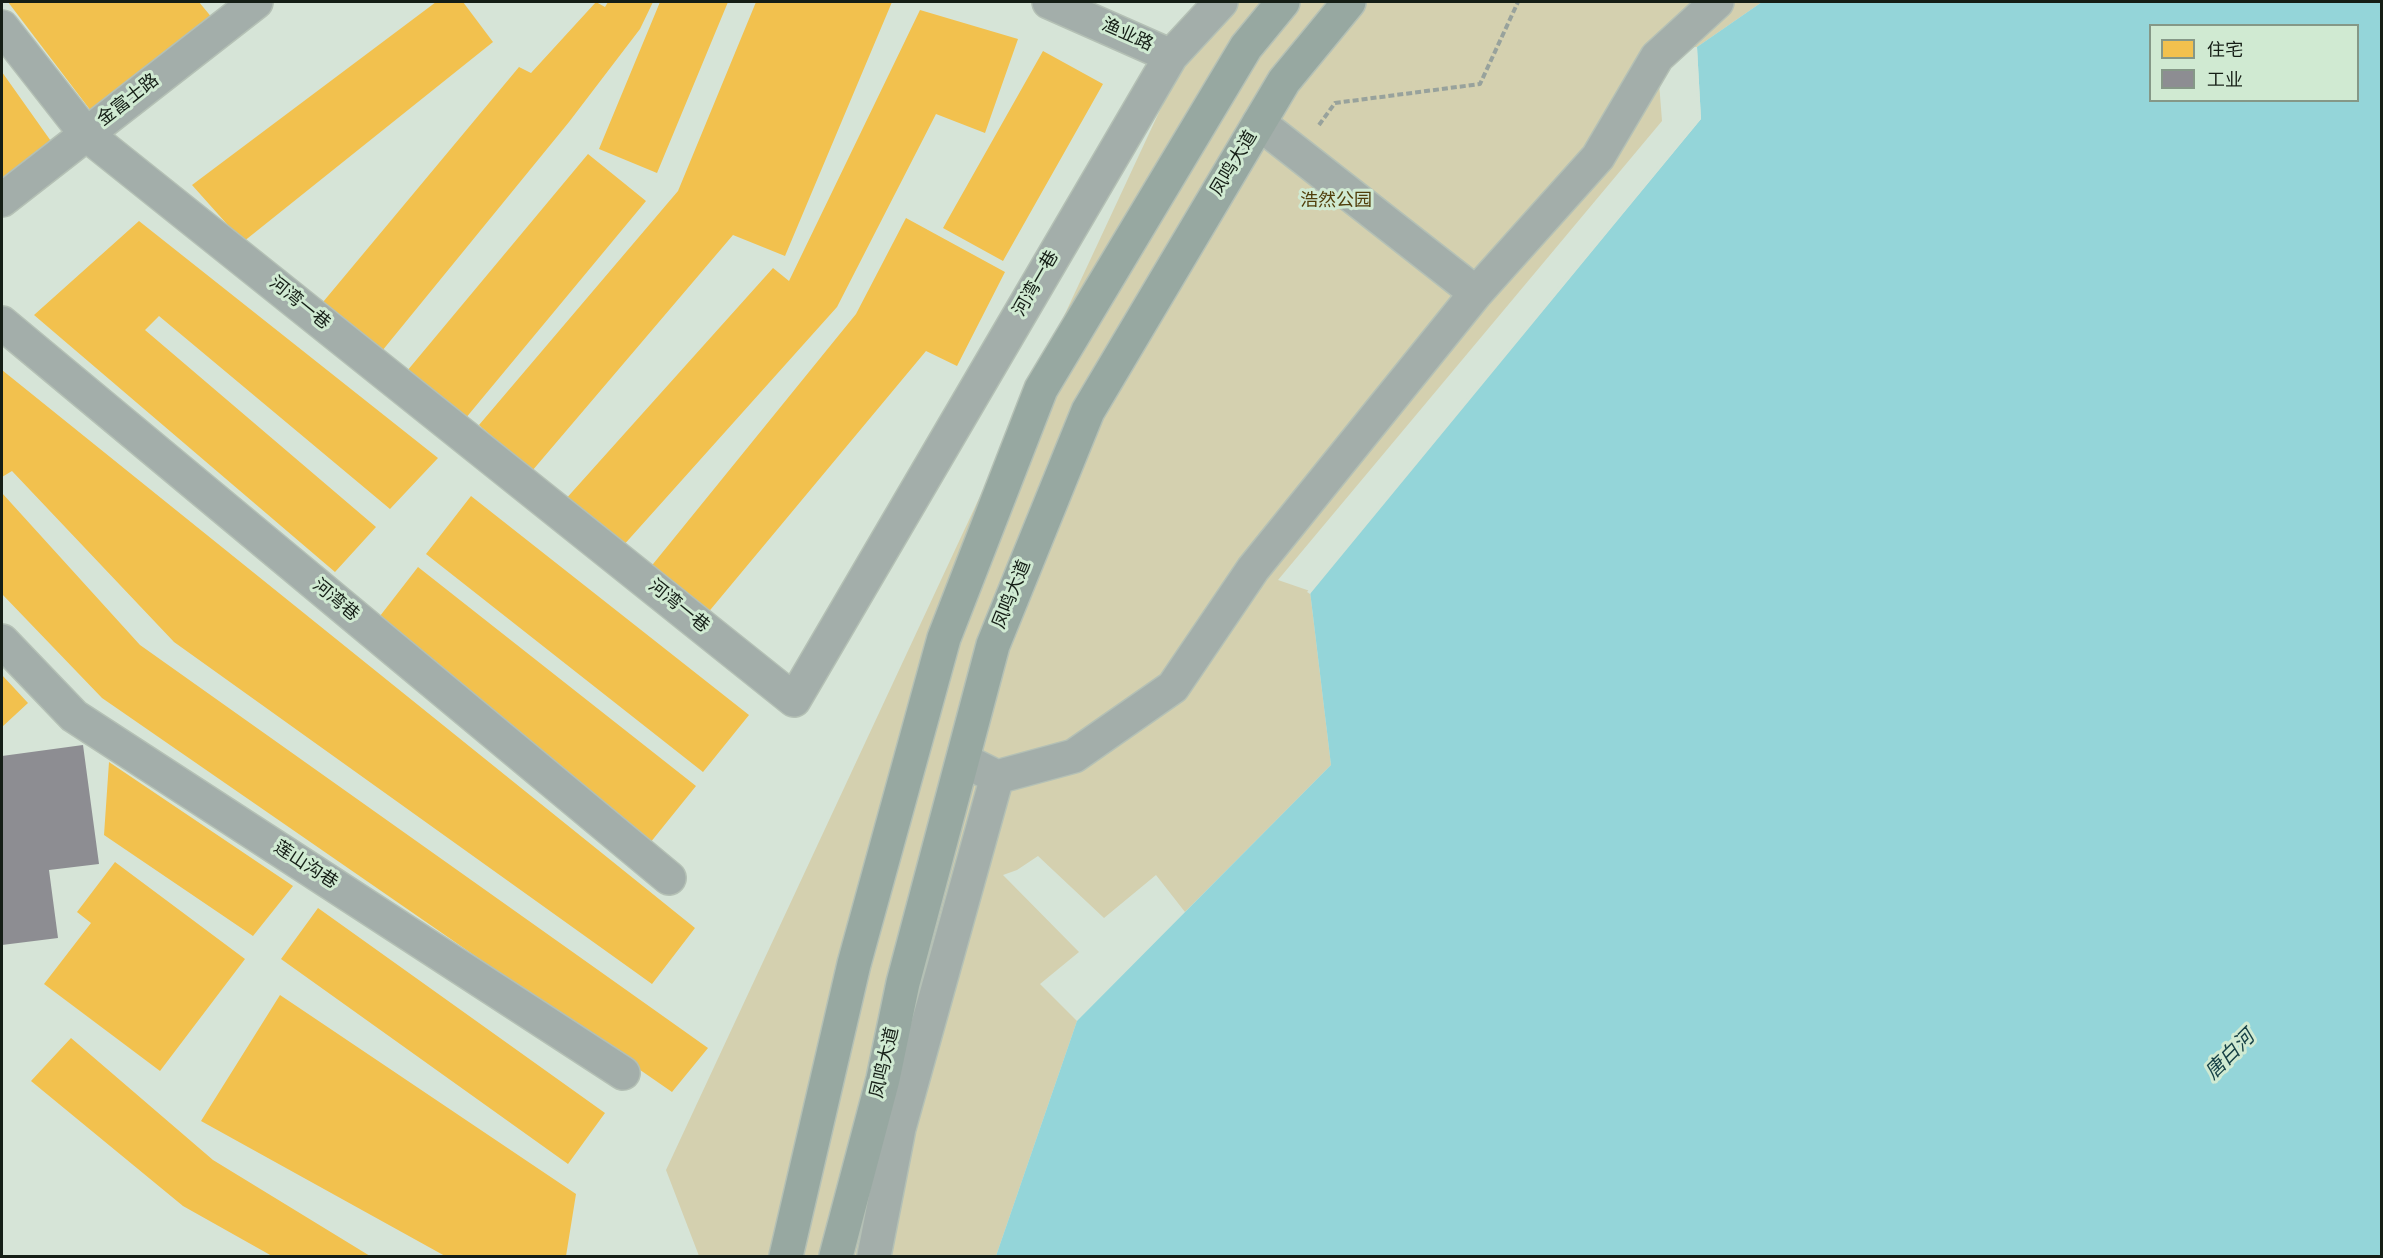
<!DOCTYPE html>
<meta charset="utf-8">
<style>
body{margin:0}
#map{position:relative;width:2383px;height:1258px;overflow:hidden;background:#d6e4d7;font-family:"Source Sans 3","Noto Sans SC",sans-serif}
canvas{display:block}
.frame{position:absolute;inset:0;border:3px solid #151e16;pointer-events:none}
.legend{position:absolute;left:2149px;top:24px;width:210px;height:78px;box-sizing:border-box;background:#d0ead2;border:2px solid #859887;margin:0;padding:8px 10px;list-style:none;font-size:18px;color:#151e16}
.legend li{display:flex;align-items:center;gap:12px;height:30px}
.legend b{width:30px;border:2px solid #859887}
</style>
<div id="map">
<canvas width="2383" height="1258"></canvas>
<div class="frame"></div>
<ul class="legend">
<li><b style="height:16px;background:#f2c14e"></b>住宅</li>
<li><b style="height:16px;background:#8d8d92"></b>工业</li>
</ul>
</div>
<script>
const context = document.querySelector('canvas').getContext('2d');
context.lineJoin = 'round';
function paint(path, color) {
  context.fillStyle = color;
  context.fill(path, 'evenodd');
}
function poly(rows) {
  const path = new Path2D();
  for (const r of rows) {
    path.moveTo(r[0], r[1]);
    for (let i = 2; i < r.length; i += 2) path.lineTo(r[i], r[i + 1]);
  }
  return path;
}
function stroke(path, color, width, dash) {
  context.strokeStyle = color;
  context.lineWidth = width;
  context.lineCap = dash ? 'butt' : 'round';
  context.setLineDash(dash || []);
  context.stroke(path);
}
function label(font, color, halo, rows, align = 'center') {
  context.font = font + ' "Source Sans 3","Noto Sans SC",sans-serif';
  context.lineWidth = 6;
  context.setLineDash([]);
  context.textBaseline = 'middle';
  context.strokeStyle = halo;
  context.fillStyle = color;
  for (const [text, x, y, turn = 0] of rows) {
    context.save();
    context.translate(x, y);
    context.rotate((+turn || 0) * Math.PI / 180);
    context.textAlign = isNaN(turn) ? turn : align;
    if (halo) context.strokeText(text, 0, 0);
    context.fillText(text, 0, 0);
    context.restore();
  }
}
const green = poly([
 [1237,2,1762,2,1697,47,1657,57,1662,121,1278,580,1310,591,1331,765,1185,912,1156,875,1104,918,1038,856,1017,870,1003,875,1079,952,1040,984,1077,1021,996,1256,699,1256,666,1170,1181,65]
]);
const water = poly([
 [1762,2,2381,2,2381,1256,996,1256,1077,1021,1331,765,1310,591,1701,119,1697,47],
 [2150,26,2358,26,2358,100,2150,100]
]);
const pier = poly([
 [1694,47,1697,47,1701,119,1310,594,1307,592,1698,118]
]);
const homes = poly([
 [8,2,199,2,213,19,91,111],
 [436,2,463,2,493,42,243,242,192,185],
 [596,2,605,7,608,2,653,2,640,29,569,122,382,351,323,302,519,67,531,73],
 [660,2,728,2,657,173,599,149],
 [756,2,892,2,785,256,733,235,532,471,479,425,678,191],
 [920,10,1018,39,985,133,936,114,837,307,622,547,564,501,773,268,789,281],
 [1043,51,1103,84,1003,261,943,228],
 [2,72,53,144,2,181],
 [588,154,646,201,465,419,407,371],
 [906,218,1005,272,957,366,926,351,706,615,649,569,856,314],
 [139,221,438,458,390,509,159,316,145,330,376,527,335,572,34,315],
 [2,370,695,928,652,984,174,642,12,471,2,477],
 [2,493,140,645,708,1048,672,1092,102,698,2,594],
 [471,496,749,715,703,772,426,554],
 [418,567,696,786,650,843,373,625],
 [2,675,28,703,2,727],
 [109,762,293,886,253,936,104,835],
 [115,862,245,959,160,1071,44,984,91,923,77,912],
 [318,908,605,1113,568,1164,281,959],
 [280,995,576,1194,566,1256,445,1256,201,1121],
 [71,1038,213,1160,370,1256,272,1256,183,1206,31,1081]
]);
const industry = poly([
 [83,745,99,864,49,870,58,938,2,945,2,756]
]);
const path = poly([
 [1319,125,1335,103,1480,84,1518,2]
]);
const minor = poly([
 [1049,2,1171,56],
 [2,27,86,134,794,700,1171,56,1221,2],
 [2,200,256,2],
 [1476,293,1598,157,1657,57,1717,2],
 [2,323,669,878],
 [2,641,74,716,623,1073],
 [963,760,997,777,1074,756,1173,687,1253,569,1476,293,1259,123],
 [874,1256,899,1128,997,777]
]);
const major = poly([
 [786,1256,854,964,944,638,1041,389,1246,47,1283,2],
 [836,1256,883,1079,903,983,993,645,1088,411,1284,81,1349,2]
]);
const streetNames = [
 ["渔业路",1127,36,24],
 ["金富士路",129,101,-38],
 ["凤鸣大道",1235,164,-59],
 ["河湾一巷",1037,284,-60],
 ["河湾一巷",299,304,39],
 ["凤鸣大道",1013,595,-68],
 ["河湾巷",335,601,40],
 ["河湾一巷",678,607,39],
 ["莲山沟巷",305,866,33],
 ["凤鸣大道",886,1063,-77]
];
const parkNames = [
 ["浩然公园",1336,202]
];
const waterNames = [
 ["唐白河",2231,1056,-45]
];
paint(green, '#d4d0af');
paint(water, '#94d5d9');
paint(pier, '#d6e4d7');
paint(homes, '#f2c14e');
paint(industry, '#8d8d92');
stroke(minor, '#b4c0b5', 36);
stroke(major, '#b4c0b5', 36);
stroke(path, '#98a29c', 4, [6, 3]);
stroke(minor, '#a3aeaa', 33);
stroke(major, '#97a8a1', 33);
label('18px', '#151e16', '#d0ead2', streetNames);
label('18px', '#503e0a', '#d0ead2', parkNames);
label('italic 20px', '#174146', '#d0ead2', waterNames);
</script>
